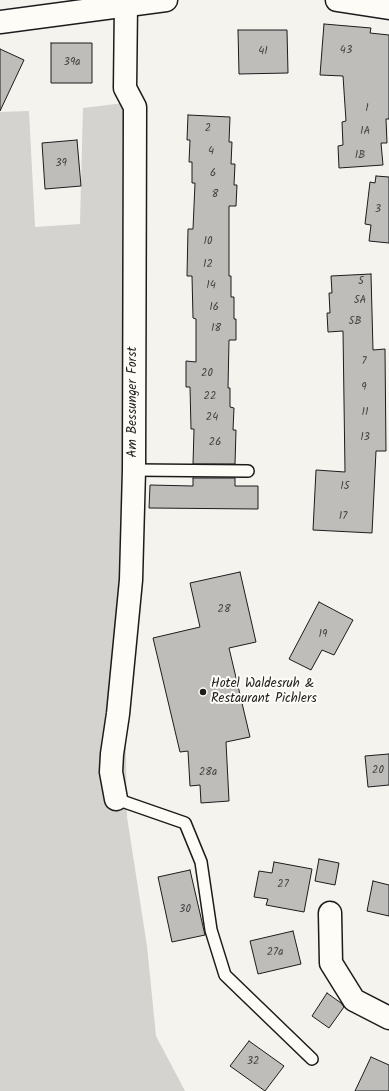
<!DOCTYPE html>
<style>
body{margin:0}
canvas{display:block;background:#f4f3ee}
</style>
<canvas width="389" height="1091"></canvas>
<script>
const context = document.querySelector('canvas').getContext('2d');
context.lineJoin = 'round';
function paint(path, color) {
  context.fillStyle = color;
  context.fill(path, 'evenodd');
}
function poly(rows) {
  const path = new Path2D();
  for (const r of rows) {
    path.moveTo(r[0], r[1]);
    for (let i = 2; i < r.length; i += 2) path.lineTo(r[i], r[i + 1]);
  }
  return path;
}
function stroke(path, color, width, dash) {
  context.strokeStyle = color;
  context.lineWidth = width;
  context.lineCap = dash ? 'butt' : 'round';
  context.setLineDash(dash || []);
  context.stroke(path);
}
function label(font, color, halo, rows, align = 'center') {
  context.font = font + ' Kalam,sans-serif';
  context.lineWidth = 4;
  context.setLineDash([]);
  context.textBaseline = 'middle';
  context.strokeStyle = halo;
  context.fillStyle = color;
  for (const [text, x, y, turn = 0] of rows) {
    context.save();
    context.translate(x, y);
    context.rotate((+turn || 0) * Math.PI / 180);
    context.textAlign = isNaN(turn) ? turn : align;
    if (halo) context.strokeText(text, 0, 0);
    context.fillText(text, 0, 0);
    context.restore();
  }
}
const green = poly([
 [124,103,122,518,127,817,147,946,156,1036,185,1091,0,1091,0,112,29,111,35,227,80,224,83,108]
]);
const building = poly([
 [324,24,371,28,370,33,389,35,389,119,386,119,387,143,381,143,383,165,339,168,338,146,343,145,342,122,346,121,343,76,320,75,324,24],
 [238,30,287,30,288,73,239,74,238,30],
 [51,43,92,43,92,83,51,83,51,43],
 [0,49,24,60,0,111,0,49],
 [188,115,230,117,229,142,232,142,231,164,235,164,234,185,237,185,236,206,229,206,229,276,231,276,231,297,234,297,234,319,236,319,236,340,229,340,228,388,230,388,230,407,234,408,233,430,236,430,235,464,193,464,194,429,191,429,190,387,186,387,186,361,196,362,196,319,193,318,192,276,187,276,188,229,193,229,195,183,192,183,192,162,189,162,190,140,187,140,188,115],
 [77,140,81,186,45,189,42,143,77,140],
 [376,176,389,177,389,243,369,241,371,225,365,224,370,182,375,183,376,176],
 [371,274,373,350,385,349,386,451,376,451,372,533,313,530,316,470,345,472,343,331,328,332,327,313,330,313,329,293,332,293,331,276,371,274],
 [193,478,235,478,235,486,258,486,258,509,149,508,150,485,193,486,193,478],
 [240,572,256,642,229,648,250,737,226,742,229,801,201,803,200,785,190,786,188,751,180,752,153,638,200,627,190,583,240,572],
 [319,602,353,620,334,655,322,650,311,670,289,659,319,602],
 [389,754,389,785,368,787,365,756,389,754],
 [319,859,339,863,335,885,315,881,319,859],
 [274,862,312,869,304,912,266,905,268,899,254,897,259,871,272,873,274,862],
 [190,870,205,935,172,942,158,877,190,870],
 [373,881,389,885,389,916,367,911,373,881],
 [293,931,301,964,258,974,250,941,293,931],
 [327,993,341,1003,344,1007,329,1028,312,1016,327,993],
 [249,1041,284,1066,265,1091,230,1066,249,1041],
 [371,1057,389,1065,389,1091,355,1091,371,1057]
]);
const lane = poly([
 [134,470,248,471],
 [116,799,185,823,201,862,211,930,225,975,312,1059]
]);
const street = poly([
 [116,799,111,772,112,754,118,714,131,580,134,470,135,107,125,88,126,4],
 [330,913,331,963,354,1000,389,1018]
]);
const secondary = poly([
 [337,0,389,8],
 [0,22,166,0]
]);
const markers = [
 [203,692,4,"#1c1c1c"]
];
const numberNames = [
 ["43",346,51],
 ["41",263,52],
 ["39a",72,63],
 ["1",367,109],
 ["2",208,129],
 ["1A",365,132],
 ["4",211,152],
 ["1B",360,156],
 ["39",61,164],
 ["6",213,174],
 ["8",215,195],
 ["3",378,210],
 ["10",208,242],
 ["12",208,265],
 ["5",361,282],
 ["14",211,286],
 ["5A",360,301],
 ["16",214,308],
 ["5B",355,322],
 ["18",216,329],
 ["7",364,362],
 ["20",207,374],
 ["9",364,388],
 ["22",210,397],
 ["11",365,413],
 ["24",212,418],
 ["13",365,438],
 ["26",215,443],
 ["15",345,487],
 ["17",343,517],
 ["28",224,610],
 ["19",323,635],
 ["20",378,771],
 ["28a",208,773],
 ["27",283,885],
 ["30",185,910],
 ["27a",275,953],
 ["32",253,1062]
];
const streetNames = [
 ["Am Bessunger Forst",134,402,-90]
];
const poiNames = [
 ["Hotel Waldesruh &",211,685],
 ["Restaurant Pichlers",211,700]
];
paint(green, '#d4d3cf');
paint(building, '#bebdba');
stroke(building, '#1c1c1c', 1);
stroke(lane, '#1c1c1c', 14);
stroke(street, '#1c1c1c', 25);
stroke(secondary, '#1c1c1c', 25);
stroke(lane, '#fdfcf7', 11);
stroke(street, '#fdfcf7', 22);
stroke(secondary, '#fdfcf7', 22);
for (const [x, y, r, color] of markers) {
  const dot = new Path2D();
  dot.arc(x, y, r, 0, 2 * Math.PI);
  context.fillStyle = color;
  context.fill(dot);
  stroke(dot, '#fdfcf7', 1.5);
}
label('11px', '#444', null, numberNames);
label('13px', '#1c1c1c', '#fdfcf7', streetNames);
label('13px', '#1c1c1c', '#fdfcf7', poiNames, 'left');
</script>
